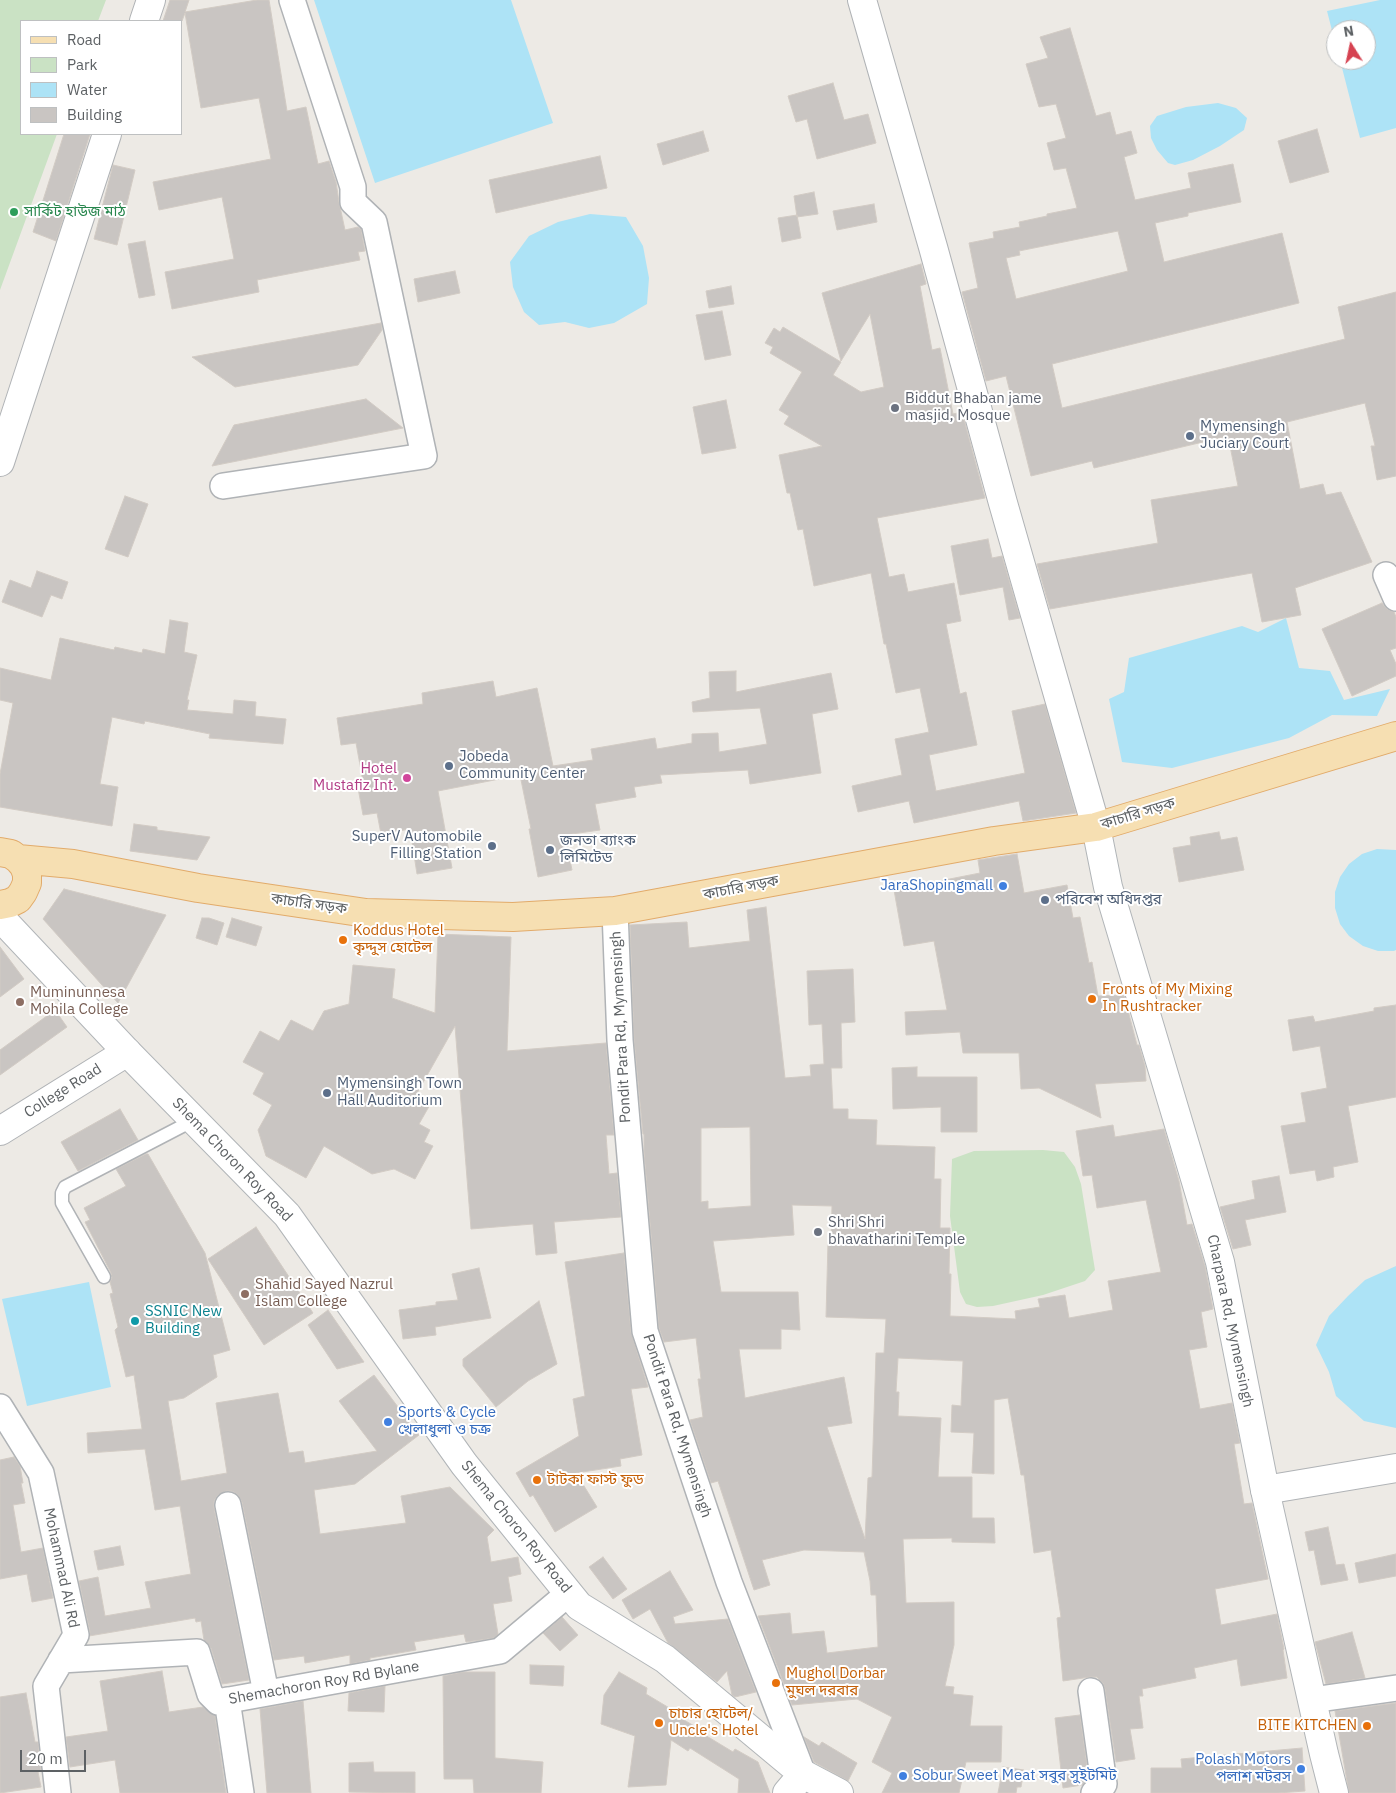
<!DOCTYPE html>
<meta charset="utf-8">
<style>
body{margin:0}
#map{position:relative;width:1396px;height:1793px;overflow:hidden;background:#edeae5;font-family:"IBM Plex Sans",sans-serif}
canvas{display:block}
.legend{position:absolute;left:20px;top:20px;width:162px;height:115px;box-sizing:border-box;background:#fff;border:1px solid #bec0c1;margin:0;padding:6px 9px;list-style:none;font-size:15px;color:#5d6164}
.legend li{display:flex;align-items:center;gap:10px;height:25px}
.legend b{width:25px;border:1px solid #bec0c1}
.north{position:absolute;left:1326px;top:20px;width:50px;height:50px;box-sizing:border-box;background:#fff;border:1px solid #bec0c1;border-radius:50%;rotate:350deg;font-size:14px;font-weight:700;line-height:20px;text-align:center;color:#5d6164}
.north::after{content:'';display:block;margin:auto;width:18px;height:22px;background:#d64251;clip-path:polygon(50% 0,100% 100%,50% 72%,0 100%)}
.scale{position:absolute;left:20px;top:1750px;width:66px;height:22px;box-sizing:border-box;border:2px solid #5d6164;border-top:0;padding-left:6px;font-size:15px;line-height:18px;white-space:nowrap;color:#5d6164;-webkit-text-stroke:4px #fff;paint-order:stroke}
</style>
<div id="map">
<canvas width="1396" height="1793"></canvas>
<ul class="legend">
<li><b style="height:6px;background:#f6dfb2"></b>Road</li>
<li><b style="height:14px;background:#cae2c4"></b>Park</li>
<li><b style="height:14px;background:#ade3f6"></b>Water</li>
<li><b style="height:14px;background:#c9c5c2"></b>Building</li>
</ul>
<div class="north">N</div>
<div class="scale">20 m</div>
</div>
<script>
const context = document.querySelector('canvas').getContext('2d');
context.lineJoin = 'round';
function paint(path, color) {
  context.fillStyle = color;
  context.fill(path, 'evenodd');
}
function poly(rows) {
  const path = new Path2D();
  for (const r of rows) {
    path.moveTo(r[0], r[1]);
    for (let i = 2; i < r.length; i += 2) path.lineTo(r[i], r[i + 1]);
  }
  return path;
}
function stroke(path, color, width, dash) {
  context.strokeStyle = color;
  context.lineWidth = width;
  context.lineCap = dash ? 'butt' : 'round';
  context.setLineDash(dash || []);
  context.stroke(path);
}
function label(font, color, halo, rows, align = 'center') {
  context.font = font + ' "IBM Plex Sans","Noto Sans Bengali",sans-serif';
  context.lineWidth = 4;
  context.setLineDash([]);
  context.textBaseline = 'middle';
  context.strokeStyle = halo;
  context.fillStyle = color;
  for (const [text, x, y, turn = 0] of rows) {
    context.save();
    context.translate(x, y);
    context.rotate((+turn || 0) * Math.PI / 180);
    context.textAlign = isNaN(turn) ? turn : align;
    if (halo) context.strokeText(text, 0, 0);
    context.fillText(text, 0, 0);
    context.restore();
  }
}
const green = poly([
 [0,0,106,0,98,21,21,21,21,134,57,134,0,290],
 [1043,1150,1064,1152,1075,1167,1081,1184,1095,1270,1085,1281,1043,1295,993,1306,977,1307,966,1304,960,1292,950,1216,952,1159,974,1151]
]);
const water = poly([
 [314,0,511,0,553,123,375,183],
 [1380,0,1396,0,1396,128,1360,138,1340,60,1366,60,1366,30,1336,30,1336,46,1327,11],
 [1218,103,1236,108,1247,118,1244,130,1220,146,1193,160,1175,165,1168,163,1157,150,1151,138,1150,126,1157,116,1186,107],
 [590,214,626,217,643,246,649,278,647,304,614,323,589,328,565,322,539,325,524,312,513,287,510,262,529,236,558,222],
 [1286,618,1299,668,1330,671,1344,700,1390,689,1377,716,1332,715,1289,738,1172,768,1122,762,1109,699,1124,692,1129,658,1242,626,1258,632],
 [1377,849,1396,850,1396,950,1394,951,1378,951,1363,946,1349,936,1340,924,1335,908,1335,892,1340,877,1349,864,1362,854],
 [1396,1266,1396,1428,1364,1421,1336,1396,1329,1372,1316,1345,1329,1316,1348,1296,1365,1280],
 [89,1282,111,1387,27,1406,2,1299]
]);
const building = poly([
 [170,0,189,0,185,12,257,0,269,0,287,111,306,107,318,164,329,161,336,182,339,202,345,230,358,227,361,229,365,251,358,252,360,260,257,280,259,292,172,309,165,272,234,259,222,197,159,210,153,182,271,159,259,98,201,108,185,13,182,21,163,21,170,0],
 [1070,28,1096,116,1110,112,1116,135,1131,131,1137,153,1124,157,1135,200,1191,188,1188,173,1233,164,1241,202,1188,213,1188,216,1155,223,1164,262,1282,233,1299,303,1052,364,1062,408,1345,339,1338,307,1396,292,1396,476,1377,480,1371,446,1375,446,1365,403,1287,422,1300,489,1323,484,1326,495,1341,492,1372,562,1295,588,1301,615,1262,622,1252,573,1050,609,1037,564,1158,543,1151,500,1238,486,1228,436,1094,468,1092,461,1031,476,1006,376,986,381,962,292,978,288,969,243,994,238,993,232,1020,227,1019,222,1047,216,1047,214,1077,208,1066,168,1054,170,1047,143,1066,138,1056,104,1039,107,1026,64,1048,58,1040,37,1070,28],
 [1118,231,1128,271,1016,299,1006,258,1020,255,1019,251,1118,231],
 [833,83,844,120,868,114,876,143,817,159,807,119,796,122,788,96,833,83],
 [1317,129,1329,172,1290,183,1278,141,1317,129],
 [703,131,709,151,663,165,657,144,703,131],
 [64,134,90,134,56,241,33,232,64,134],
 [600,156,607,188,496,213,489,180,600,156],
 [113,165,135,170,117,245,94,239,113,165],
 [814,192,818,214,797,217,794,196,814,192],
 [874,204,877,222,837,230,833,211,874,204],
 [797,215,801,238,782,242,778,218,797,215],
 [145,241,155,295,139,298,128,244,145,241],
 [921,264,926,284,920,286,932,350,940,348,953,414,962,412,985,498,877,518,889,577,904,574,908,592,954,583,961,621,946,624,960,694,966,692,977,745,929,755,936,791,1025,773,1012,711,1045,704,1076,813,1023,821,1019,801,914,823,909,801,858,812,852,786,902,775,895,739,929,732,920,688,896,693,886,644,884,644,871,573,814,586,803,529,798,530,790,493,787,493,779,455,822,446,784,424,789,416,779,410,802,372,770,353,773,347,765,343,774,328,780,332,783,327,841,362,833,375,861,392,884,387,870,314,841,361,822,293,921,264],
 [455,271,460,293,418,302,414,279,455,271],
 [731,286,734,304,709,308,706,291,731,286],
 [722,311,731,355,705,360,696,315,722,311],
 [381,323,382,330,358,365,235,387,192,357,381,323],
 [366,399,403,428,212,466,234,425,366,399],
 [726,400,736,448,702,454,693,407,726,400],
 [125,496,148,504,128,557,105,549,125,496],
 [988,539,992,558,1002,556,1020,618,1009,620,1003,587,960,595,951,546,988,539],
 [37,571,68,582,62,599,51,595,42,617,2,602,10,580,31,588,37,571],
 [1382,603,1387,609,1394,612,1396,617,1396,648,1390,650,1396,664,1396,676,1352,696,1322,629,1382,603],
 [170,620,188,623,184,652,197,655,187,700,189,700,187,710,233,714,234,700,256,702,255,716,286,719,283,744,209,738,210,734,145,721,144,724,112,717,100,784,118,787,112,826,0,807,0,774,13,703,0,700,0,668,51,680,60,638,114,650,115,647,142,653,143,649,165,654,170,620],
 [736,671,736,692,831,673,838,709,812,714,821,773,750,784,748,770,660,775,662,783,634,787,636,797,595,804,600,830,565,835,572,870,538,877,529,829,531,829,520,775,438,791,452,868,417,874,410,829,381,834,377,813,363,815,358,788,364,787,356,743,341,745,337,718,423,704,422,693,493,681,496,697,537,688,553,766,593,760,591,749,655,738,657,749,692,743,692,734,718,733,719,752,767,744,760,708,693,712,692,702,710,698,709,672,736,671],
 [134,824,157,827,157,830,210,837,197,860,130,851,134,824],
 [1219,832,1221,840,1237,837,1244,870,1179,882,1173,848,1191,845,1190,837,1219,832],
 [1017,854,1024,893,1067,885,1073,918,1080,917,1089,963,1092,962,1098,996,1124,995,1137,1045,1139,1045,1145,1066,1146,1081,1095,1084,1101,1118,1039,1088,1021,1089,1019,1053,963,1053,960,1032,906,1035,905,1012,947,1010,934,941,904,946,894,890,980,873,978,860,1017,854],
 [64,889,166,915,118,1003,43,919,64,889],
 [766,907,785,1078,811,1076,810,1065,824,1064,822,1024,809,1025,807,971,853,969,855,1022,841,1023,842,1068,831,1068,833,1109,848,1109,848,1119,877,1120,876,1145,935,1147,934,1179,941,1179,940,1228,950,1228,949,1274,951,1274,950,1316,1016,1319,1015,1311,1040,1307,1038,1299,1065,1295,1069,1318,1113,1310,1108,1281,1161,1272,1146,1200,1097,1208,1092,1175,1083,1176,1076,1131,1113,1125,1115,1137,1164,1129,1179,1181,1187,1225,1192,1224,1205,1266,1213,1309,1201,1312,1207,1347,1189,1350,1200,1409,1232,1403,1240,1443,1234,1444,1244,1504,1252,1503,1268,1579,1215,1589,1221,1625,1277,1614,1284,1649,1283,1650,1287,1678,1241,1686,1237,1659,1194,1668,1196,1678,1142,1689,1143,1696,1139,1696,1143,1728,1130,1729,1135,1759,1116,1762,1105,1689,1103,1683,1097,1677,1090,1677,1063,1681,1057,1618,1061,1617,1051,1550,1034,1553,1024,1475,1021,1475,1008,1398,994,1400,994,1474,972,1473,974,1433,951,1432,952,1405,961,1406,963,1361,898,1358,896,1392,899,1392,898,1416,941,1418,938,1477,972,1477,972,1518,994,1518,995,1543,952,1542,952,1538,903,1539,906,1603,954,1602,954,1645,945,1686,954,1687,953,1694,973,1696,970,1726,1002,1726,1001,1762,966,1762,959,1793,882,1793,892,1773,872,1762,892,1717,857,1699,792,1705,758,1616,790,1613,792,1634,824,1631,827,1653,878,1647,876,1595,871,1595,870,1581,864,1552,804,1550,762,1560,770,1585,754,1590,718,1481,711,1483,690,1420,703,1417,698,1379,701,1379,696,1338,664,1342,659,1328,644,1152,644,1134,643,1134,634,1039,630,925,687,922,689,948,750,941,747,910,766,907],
 [750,1127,751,1206,708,1209,708,1201,701,1202,701,1128,750,1127],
 [792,1205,832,1206,831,1242,828,1242,826,1317,886,1319,884,1353,876,1353,872,1477,868,1478,865,1539,827,1427,852,1423,844,1377,745,1398,739,1349,781,1349,781,1329,800,1330,798,1292,721,1292,713,1241,794,1235,792,1205],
 [202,918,209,918,224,923,217,945,196,938,202,918],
 [232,918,262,927,256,946,226,937,232,918],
 [438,934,511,937,507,1051,606,1043,614,1135,606,1135,609,1174,617,1173,621,1217,554,1222,557,1253,536,1255,533,1224,471,1229,455,1026,416,1095,431,1103,419,1124,430,1130,424,1142,433,1146,415,1179,394,1169,372,1174,324,1146,306,1178,266,1156,258,1130,272,1105,253,1094,264,1073,243,1062,260,1031,279,1041,291,1020,313,1031,324,1011,349,1004,353,965,395,969,392,998,435,1013,438,934],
 [0,947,24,979,0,997,0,947],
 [1396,1005,1396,1097,1348,1106,1358,1162,1333,1167,1334,1177,1317,1181,1315,1170,1290,1174,1281,1126,1306,1122,1301,1093,1327,1088,1320,1046,1293,1051,1288,1020,1313,1016,1315,1022,1374,1011,1374,1008,1396,1005],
 [55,1010,67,1027,0,1075,0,1050,55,1010],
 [917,1067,917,1077,977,1077,977,1132,941,1132,941,1107,893,1109,892,1068,917,1067],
 [120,1109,138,1140,78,1171,61,1142,120,1109],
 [146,1154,148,1154,205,1253,230,1350,213,1355,217,1377,184,1398,168,1401,181,1481,227,1473,216,1403,278,1393,289,1453,303,1451,305,1463,377,1451,339,1401,374,1375,419,1435,355,1484,314,1490,320,1534,406,1523,401,1496,450,1487,494,1530,487,1537,491,1562,518,1557,521,1574,508,1577,512,1601,493,1604,498,1634,494,1638,466,1642,464,1634,414,1642,416,1650,370,1658,370,1660,350,1664,350,1655,305,1663,304,1656,274,1660,242,1502,238,1495,232,1491,226,1491,218,1495,214,1501,214,1508,249,1680,222,1684,211,1648,204,1640,201,1621,196,1622,195,1618,89,1636,90,1632,79,1581,98,1577,105,1616,151,1608,145,1582,191,1574,180,1506,155,1510,145,1449,88,1453,87,1433,142,1429,134,1375,126,1377,115,1330,118,1327,110,1294,113,1293,110,1282,112,1278,111,1273,85,1222,90,1220,84,1208,126,1186,116,1169,146,1154],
 [1279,1176,1286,1212,1245,1220,1251,1245,1233,1249,1220,1207,1255,1199,1252,1181,1279,1176],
 [256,1227,313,1313,264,1345,208,1259,256,1227],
 [624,1253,631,1332,648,1387,631,1389,642,1455,620,1459,621,1466,576,1473,597,1507,555,1532,533,1495,530,1497,516,1473,579,1436,573,1399,585,1396,565,1262,624,1253],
 [479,1268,491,1318,435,1327,436,1335,403,1339,399,1310,436,1305,436,1302,458,1300,452,1274,479,1268],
 [539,1301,557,1364,528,1381,496,1407,463,1366,463,1359,539,1301],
 [328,1310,364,1362,337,1369,308,1325,328,1310],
 [14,1457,20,1466,23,1483,21,1483,25,1503,13,1505,21,1552,43,1548,53,1598,32,1602,27,1574,0,1579,0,1460,14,1457],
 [1328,1527,1336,1565,1344,1564,1348,1580,1321,1585,1314,1550,1309,1551,1305,1532,1328,1527],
 [120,1546,124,1565,98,1570,94,1551,120,1546],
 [1396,1554,1396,1576,1359,1583,1355,1563,1396,1554],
 [603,1557,627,1589,613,1599,589,1567,603,1557],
 [670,1571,693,1610,673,1617,675,1624,728,1619,756,1692,735,1697,732,1695,727,1671,717,1682,668,1643,650,1609,633,1619,622,1600,670,1571],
 [562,1617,578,1635,560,1651,543,1633,562,1617],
 [1352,1632,1365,1678,1326,1684,1315,1642,1352,1632],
 [530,1665,564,1666,563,1686,530,1684,530,1665],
 [162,1671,169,1712,203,1707,215,1716,226,1793,120,1793,115,1760,70,1767,66,1737,108,1731,100,1681,162,1671],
 [462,1672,495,1672,495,1758,543,1762,541,1793,474,1793,473,1779,444,1779,443,1676,462,1672],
 [619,1672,647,1688,646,1694,681,1715,679,1717,701,1730,700,1732,733,1752,735,1749,758,1762,770,1793,738,1793,739,1779,690,1748,688,1751,671,1740,666,1785,628,1787,635,1736,601,1724,604,1695,619,1672],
 [385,1686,384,1712,348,1711,349,1693,385,1686],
 [26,1693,35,1742,38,1742,41,1771,38,1772,41,1787,0,1793,0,1697,26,1693],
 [303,1701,311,1793,267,1793,260,1709,303,1701],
 [1396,1703,1396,1793,1349,1793,1335,1711,1396,1703],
 [1080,1715,1089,1780,1082,1785,1063,1788,1055,1718,1080,1715],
 [804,1737,819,1746,822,1742,857,1763,848,1781,814,1762,804,1737],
 [1302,1748,1305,1791,1278,1793,1151,1793,1151,1768,1182,1768,1181,1759,1302,1748],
 [373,1762,374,1772,415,1772,415,1793,349,1792,349,1763,373,1762],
 [1003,1767,1024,1770,1021,1787,1017,1787,1016,1793,998,1793,1003,1767]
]);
const service = poly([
 [104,1277,62,1203,62,1193,65,1187,194,1120]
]);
const minor = poly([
 [223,486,424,456,374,222,353,202,353,187,292,0],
 [1386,575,1396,598],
 [615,911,620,1040,645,1331,729,1582,803,1774],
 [0,1407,41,1473,76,1635,46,1686,58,1793],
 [228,1505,266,1693],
 [61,1660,197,1652,210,1694,218,1702,500,1651,569,1593],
 [1091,1691,1104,1784,1100,1790,1094,1793],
 [227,1700,241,1793],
 [1312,1700,1396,1688]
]);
const tertiary = poly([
 [862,0,933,247,1003,503,1096,827],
 [144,21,151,0],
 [0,462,107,134],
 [0,1131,127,1052],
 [1265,1490,1396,1468]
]);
const secondary = poly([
 [1096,827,1108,887,1220,1262,1265,1490,1324,1754,1334,1793],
 [0,917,127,1052,287,1215,464,1464,579,1606,665,1659,803,1774,839,1793],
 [787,1793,803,1774]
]);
const primary = poly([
 [0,852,11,854,18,859,24,866,27,874,27,883,23,892,18,899,10,903,0,905],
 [18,859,73,864,198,888,366,913,513,917,615,911,994,841,1096,827,1396,736]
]);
const markers = [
 [14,212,5,"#2e9e5b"],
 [895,408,5,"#6b7280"],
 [1190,436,5,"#5c6f8a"],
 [449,766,5,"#5c6f8a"],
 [407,778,5,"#d1479c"],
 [492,846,5,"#5c6f8a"],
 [550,850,5,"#5c6f8a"],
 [1003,886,5,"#3f7fe0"],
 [1045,900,5,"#5c6f8a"],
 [343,940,5,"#e8710a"],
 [1092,999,5,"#e8710a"],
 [20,1002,5,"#8d6e63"],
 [327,1093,5,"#5c6f8a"],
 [818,1232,5,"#6b7280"],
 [245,1294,5,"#8d6e63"],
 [135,1321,5,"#0f9aa8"],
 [388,1422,5,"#3f7fe0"],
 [537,1480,5,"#e8710a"],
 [776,1683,5,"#e8710a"],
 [659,1723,5,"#e8710a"],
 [1367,1726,5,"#e8710a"],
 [1301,1769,5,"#3f7fe0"],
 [903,1776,5,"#3f7fe0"]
];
const leisureNames = [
 ["সার্কিট হাউজ মাঠ",24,212]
];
const worshipNames = [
 ["Biddut Bhaban jame",905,399],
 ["masjid, Mosque",905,416],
 ["Shri Shri",828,1223],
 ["bhavatharini Temple",828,1240]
];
const serviceNames = [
 ["Mymensingh",1200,427],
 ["Juciary Court",1200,444],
 ["Jobeda",459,757],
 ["Community Center",459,774],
 ["SuperV Automobile",482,837,"right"],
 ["Filling Station",482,854,"right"],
 ["জনতা ব্যাংক",560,841],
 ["লিমিটেড",560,858],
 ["পরিবেশ অধিদপ্তর",1055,900],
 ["Mymensingh Town",337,1084],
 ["Hall Auditorium",337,1101]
];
const hotelNames = [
 ["Hotel",397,769],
 ["Mustafiz Int.",397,786]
];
const streetNames = [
 ["কাচারি সড়ক",1138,814,-17],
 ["কাচারি সড়ক",741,888,-11],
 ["কাচারি সড়ক",309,904,8],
 ["Pondit Para Rd, Mymensingh",621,1027,-93],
 ["College Road",63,1091,-32],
 ["Shema Choron Roy Road",232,1160,46],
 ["Charpara Rd, Mymensingh",1230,1321,78],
 ["Pondit Para Rd, Mymensingh",677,1426,72],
 ["Shema Choron Roy Road",516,1527,51],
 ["Mohammad Ali Rd",61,1568,78],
 ["Shemachoron Roy Rd Bylane",324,1683,-10]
];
const shopNames = [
 ["JaraShopingmall",993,886],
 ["Sports & Cycle",398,1413,"left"],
 ["খেলাধুলা ও চক্র",398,1430,"left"],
 ["Polash Motors",1291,1760],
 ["পলাশ মটরস",1291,1777],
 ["Sobur Sweet Meat সবুর সুইটমিট",913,1776,"left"]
];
const foodNames = [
 ["Koddus Hotel",353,931],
 ["কৃদ্দুস হোটেল",353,948],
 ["Fronts of My Mixing",1102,990],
 ["In Rushtracker",1102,1007],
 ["টাটকা ফাস্ট ফুড",547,1480],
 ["Mughol Dorbar",786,1674],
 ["মুঘল দরবার",786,1691],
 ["চাচার হোটেল/",669,1714],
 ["Uncle's Hotel",669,1731],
 ["BITE KITCHEN",1357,1726,"right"]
];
const educationNames = [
 ["Muminunnesa",30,993],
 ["Mohila College",30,1010],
 ["Shahid Sayed Nazrul",255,1285],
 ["Islam College",255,1302]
];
const cultureNames = [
 ["SSNIC New",145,1312],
 ["Building",145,1329]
];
paint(green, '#cae2c4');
paint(water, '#ade3f6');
paint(building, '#c9c5c2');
stroke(building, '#d2cbc4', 1);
stroke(service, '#b0b3b6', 15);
stroke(minor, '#b0b3b6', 28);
stroke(tertiary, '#b0b3b6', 30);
stroke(secondary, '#b1b5b8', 30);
stroke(primary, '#e2ab6a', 30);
stroke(service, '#fff', 12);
stroke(minor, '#fff', 25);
stroke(tertiary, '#fff', 28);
stroke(secondary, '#fff', 28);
stroke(primary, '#f6dfb2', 28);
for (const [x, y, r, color] of markers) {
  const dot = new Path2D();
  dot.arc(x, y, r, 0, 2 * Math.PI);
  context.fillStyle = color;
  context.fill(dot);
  stroke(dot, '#fff', 2);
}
label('15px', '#27864d', '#fff', leisureNames, 'left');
label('15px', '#5b616d', '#fff', worshipNames, 'left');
label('15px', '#4e5e75', '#fff', serviceNames, 'left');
label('15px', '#b23c85', '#fff', hotelNames, 'right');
label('15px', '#5d6164', '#fff', streetNames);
label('15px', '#366cbe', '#fff', shopNames, 'right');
label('15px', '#c56008', '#fff', foodNames, 'left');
label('15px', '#785e54', '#fff', educationNames, 'left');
label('15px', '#0d838f', '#fff', cultureNames, 'left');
</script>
